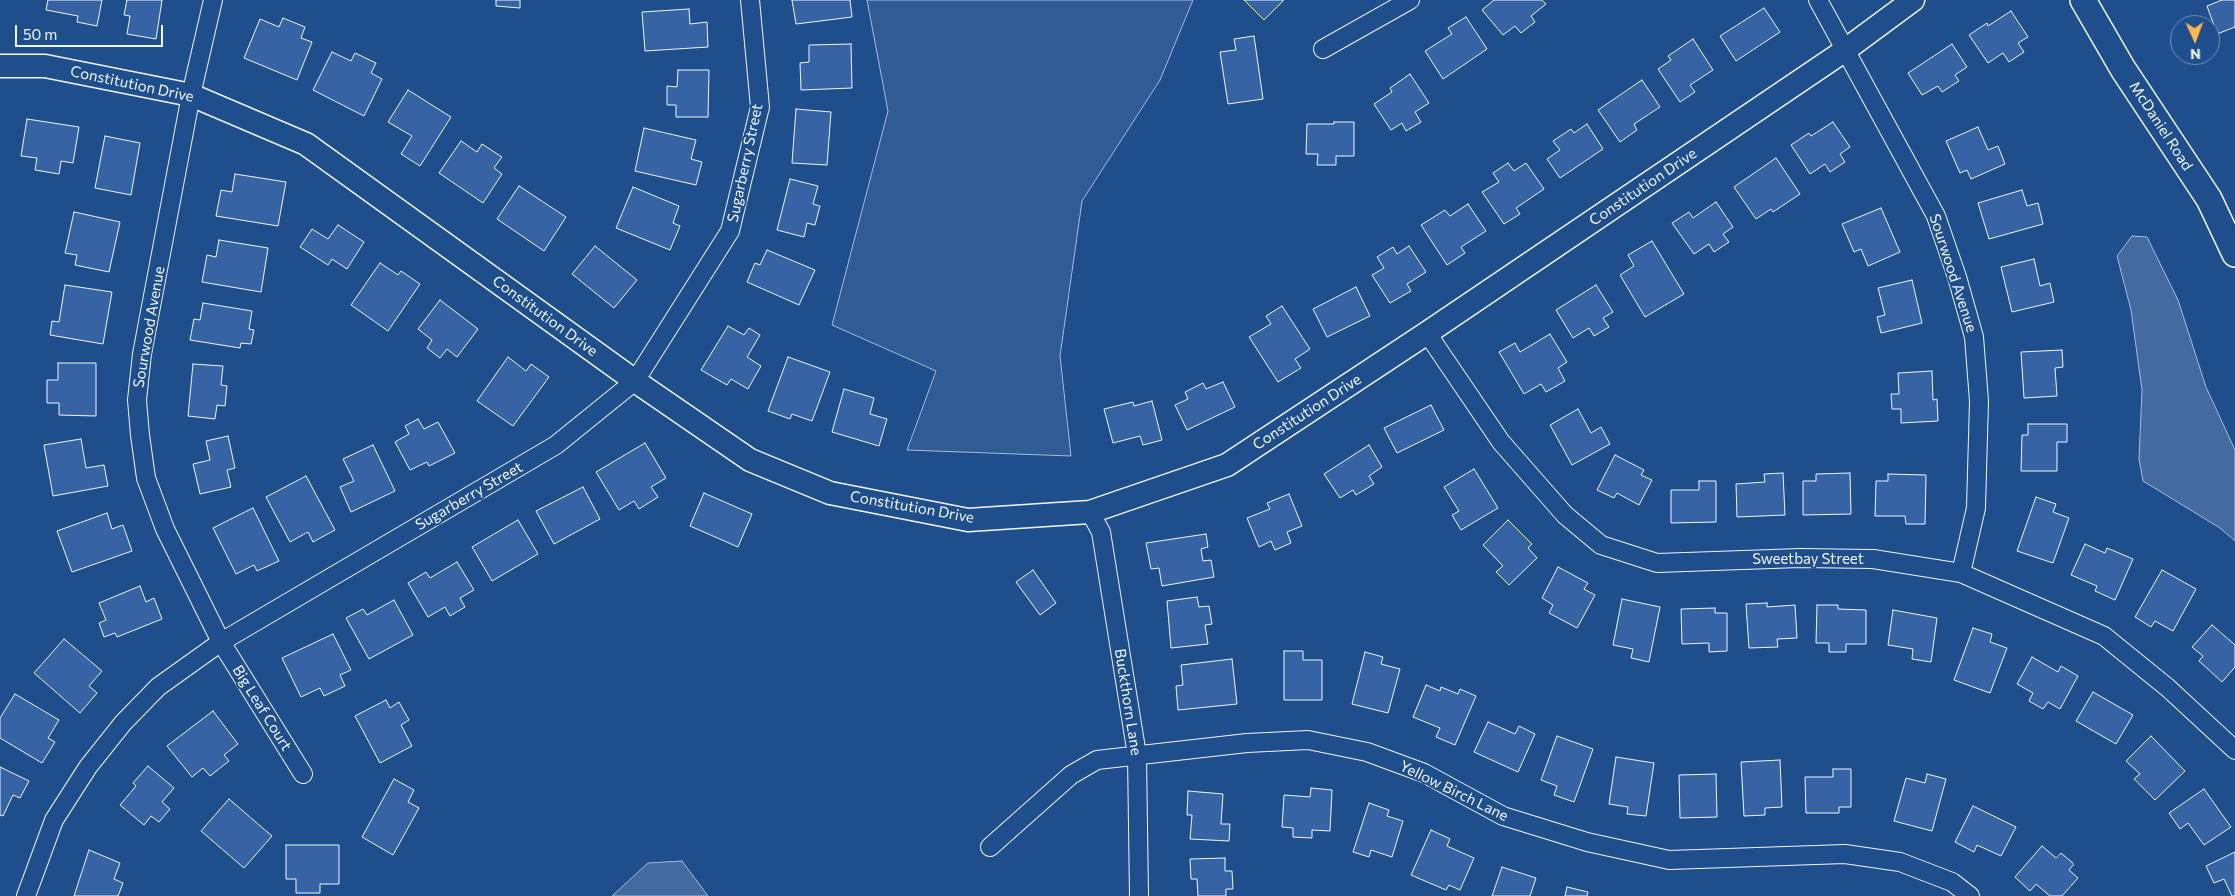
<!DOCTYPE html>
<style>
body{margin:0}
#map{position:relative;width:2235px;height:896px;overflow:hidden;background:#1f4e8c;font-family:Commissioner,sans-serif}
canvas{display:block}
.north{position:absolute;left:2170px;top:15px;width:50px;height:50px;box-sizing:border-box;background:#1f4e8c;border:1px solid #7391ba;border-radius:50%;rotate:178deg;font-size:14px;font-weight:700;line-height:20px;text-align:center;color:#f2f6ff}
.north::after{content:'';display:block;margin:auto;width:18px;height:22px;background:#ffb74d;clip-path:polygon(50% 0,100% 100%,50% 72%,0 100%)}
.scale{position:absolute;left:15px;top:25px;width:148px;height:22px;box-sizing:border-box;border:2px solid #f2f6ff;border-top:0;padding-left:6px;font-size:15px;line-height:18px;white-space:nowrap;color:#f2f6ff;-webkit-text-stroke:4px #1f4e8c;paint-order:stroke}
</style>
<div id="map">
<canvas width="2235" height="896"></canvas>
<div class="north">N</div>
<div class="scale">50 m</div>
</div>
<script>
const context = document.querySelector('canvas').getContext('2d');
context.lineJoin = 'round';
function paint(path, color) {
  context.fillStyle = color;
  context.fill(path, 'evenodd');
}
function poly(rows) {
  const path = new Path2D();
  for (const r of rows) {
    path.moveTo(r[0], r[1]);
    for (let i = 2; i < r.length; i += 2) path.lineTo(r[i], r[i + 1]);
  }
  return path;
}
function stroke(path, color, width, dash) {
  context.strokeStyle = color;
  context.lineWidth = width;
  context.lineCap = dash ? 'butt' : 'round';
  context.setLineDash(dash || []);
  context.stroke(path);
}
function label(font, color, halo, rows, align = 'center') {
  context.font = font + ' Commissioner,sans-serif';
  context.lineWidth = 4;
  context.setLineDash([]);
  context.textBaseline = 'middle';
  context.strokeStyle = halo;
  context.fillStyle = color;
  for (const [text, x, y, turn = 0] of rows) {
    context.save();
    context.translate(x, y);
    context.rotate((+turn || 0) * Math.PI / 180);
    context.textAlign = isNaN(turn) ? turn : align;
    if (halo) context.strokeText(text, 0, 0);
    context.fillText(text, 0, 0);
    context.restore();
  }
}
const green = poly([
 [867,0,1193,0,1160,80,1082,201,1060,356,1071,456,907,450,936,371,832,325,888,111,867,0]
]);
const water = poly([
 [2132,236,2147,237,2178,300,2206,387,2235,450,2235,541,2220,528,2143,481,2139,459,2142,390,2131,310,2117,256,2132,236],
 [682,861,708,896,612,896,648,863,682,861]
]);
const building = poly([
 [48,0,102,0,97,26,77,22,78,16,46,10,48,0],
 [127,0,162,0,156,39,127,34,130,16,124,15,127,0],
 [496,0,520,0,520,8,496,6,496,0],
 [792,0,850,0,852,17,796,24,792,0],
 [1244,0,1284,0,1264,20,1244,0],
 [1494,0,1542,0,1546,4,1531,16,1535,22,1521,33,1515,26,1503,35,1482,10,1494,0],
 [2222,0,2235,0,2235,27,2217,34,2207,6,2222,0],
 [1764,8,1780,32,1736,61,1720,36,1764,8],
 [689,9,690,24,707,22,708,47,645,51,642,12,689,9],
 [2011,11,2028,37,2018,43,2024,52,2009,62,2003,53,1988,63,1969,35,1987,23,1988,26,2011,11],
 [1466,17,1487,49,1443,79,1425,51,1452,34,1448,28,1466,17],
 [283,18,305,27,301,38,312,42,297,80,244,58,260,19,279,27,283,18],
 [1254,36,1263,99,1228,104,1220,52,1236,50,1234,39,1254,36],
 [1693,39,1713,70,1690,85,1695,92,1680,102,1658,69,1671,60,1668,56,1693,39],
 [851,44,852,88,801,90,800,63,809,62,809,45,851,44],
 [1952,44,1967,67,1955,75,1959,81,1942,92,1938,86,1922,95,1908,73,1952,44],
 [332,52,351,61,355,53,376,63,371,73,382,79,364,116,313,90,332,52],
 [678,70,709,70,708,117,676,117,676,105,667,105,667,86,677,87,678,70],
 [1410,74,1429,103,1415,112,1421,122,1406,131,1402,123,1391,130,1374,104,1392,92,1390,88,1410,74],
 [1642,80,1660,107,1634,124,1637,130,1620,142,1598,110,1642,80],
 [408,90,451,117,420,166,401,154,412,136,388,122,408,90],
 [796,109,831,112,827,165,792,163,796,109],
 [27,119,79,127,73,163,61,161,59,174,35,170,37,158,21,156,27,119],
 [1334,122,1354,122,1354,156,1336,156,1336,165,1317,165,1318,154,1306,154,1307,124,1334,124,1334,122],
 [1833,122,1850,147,1840,154,1845,162,1830,172,1825,164,1810,174,1791,145,1809,133,1811,136,1833,122],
 [1587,124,1603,149,1560,178,1547,159,1560,150,1553,141,1571,129,1574,133,1587,124],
 [1978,127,1988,150,1998,146,2005,164,1971,179,1967,170,1960,173,1946,141,1978,127],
 [644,128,696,140,691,159,702,162,696,185,635,171,644,128],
 [105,136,140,143,131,195,95,188,105,136],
 [461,141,477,152,482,144,502,157,494,168,502,174,483,203,439,173,461,141],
 [1776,158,1800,194,1773,212,1771,209,1756,219,1734,187,1776,158],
 [1508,163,1514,171,1526,163,1544,189,1516,208,1520,214,1504,224,1482,192,1499,182,1493,173,1508,163],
 [235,174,286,182,278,226,216,216,221,190,232,192,235,174],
 [790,179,818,186,813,204,820,206,815,225,807,223,804,237,777,230,790,179],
 [519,186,566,217,544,251,497,219,519,186],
 [633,187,679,206,673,223,680,226,670,250,616,228,633,187],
 [2022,190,2027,206,2038,203,2043,224,1989,239,1978,203,2022,190],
 [1716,202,1733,227,1723,234,1729,242,1714,252,1709,244,1694,254,1672,223,1689,212,1693,218,1716,202],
 [1468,204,1486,231,1461,247,1465,253,1447,265,1421,225,1445,210,1450,216,1468,204],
 [1881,208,1900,252,1868,266,1861,249,1854,252,1842,224,1881,208],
 [74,212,120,222,109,272,75,265,77,255,65,253,74,212],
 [338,225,364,242,347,269,332,259,328,265,300,247,312,229,328,239,338,225],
 [219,240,268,248,261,292,202,282,207,255,216,257,219,240],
 [1652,241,1684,294,1645,317,1620,275,1634,266,1628,255,1652,241],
 [595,246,637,280,614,308,572,274,595,246],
 [1409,246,1426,272,1407,284,1411,291,1390,303,1372,275,1384,268,1377,257,1393,247,1397,254,1409,246],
 [767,250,815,270,799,305,747,282,755,263,760,265,767,250],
 [2034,259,2040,286,2050,283,2054,302,2012,312,2001,267,2034,259],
 [380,263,398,275,401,271,420,284,388,331,351,305,380,263],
 [1912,280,1922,323,1881,333,1877,317,1885,315,1878,288,1912,280],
 [65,285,112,292,103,344,50,335,52,321,59,322,65,285],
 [1596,285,1613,312,1603,318,1609,327,1594,336,1589,328,1573,338,1556,310,1596,285],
 [1356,287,1370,316,1327,337,1313,309,1356,287],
 [440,300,478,329,457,357,447,349,440,358,427,348,432,340,418,329,440,300],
 [203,303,252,311,249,329,254,330,251,344,241,343,240,348,190,340,194,319,200,320,203,303],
 [1282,306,1310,349,1295,359,1301,368,1278,382,1249,337,1271,324,1266,316,1282,306],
 [728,326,744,335,749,328,760,335,747,357,761,366,748,389,731,379,727,385,701,370,728,326],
 [1550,334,1567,362,1558,368,1565,381,1546,392,1541,384,1524,394,1499,352,1515,343,1520,352,1550,334],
 [2062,350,2063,367,2055,368,2057,396,2024,398,2021,352,2062,350],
 [508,357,526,371,531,364,549,377,513,426,477,401,508,357],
 [788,357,830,372,812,421,792,414,790,419,768,411,788,357],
 [58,363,96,363,96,416,59,415,59,403,47,403,47,380,58,380,58,363],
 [193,364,223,366,221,385,227,386,225,406,217,405,215,419,188,416,193,364],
 [1932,371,1933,400,1937,399,1938,421,1901,423,1901,409,1892,409,1891,394,1899,394,1898,373,1932,371],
 [1223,382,1235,407,1187,430,1175,405,1188,399,1185,392,1203,383,1206,389,1223,382],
 [844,389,874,398,870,414,887,419,879,446,832,432,844,389],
 [1152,401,1162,440,1143,445,1140,436,1113,443,1104,409,1133,402,1134,406,1152,401],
 [1431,405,1444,430,1397,453,1384,428,1431,405],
 [1578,409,1591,433,1601,427,1610,444,1572,465,1550,425,1578,409],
 [418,419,424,429,438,422,455,453,429,466,427,462,410,470,395,442,409,434,405,426,418,419],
 [2028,424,2067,424,2067,442,2057,442,2057,471,2021,471,2022,435,2028,435,2028,424],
 [228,436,235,468,227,470,231,487,200,494,193,464,210,460,206,441,228,436],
 [81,439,86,468,104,465,108,486,53,496,44,445,81,439],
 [645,443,666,478,651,487,658,497,639,509,634,501,619,510,596,472,645,443],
 [373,445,395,491,351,512,340,487,354,481,343,459,373,445],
 [1369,445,1382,467,1369,476,1374,484,1356,495,1353,490,1340,498,1324,474,1369,445],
 [1615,455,1644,470,1641,475,1652,480,1639,505,1617,493,1614,498,1597,490,1615,455],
 [1474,469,1498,508,1461,530,1452,515,1459,511,1444,487,1474,469],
 [1783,473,1785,515,1737,517,1736,484,1765,482,1764,474,1783,473],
 [1850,473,1851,514,1803,515,1803,481,1816,481,1816,474,1850,473],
 [1888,474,1926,475,1925,524,1906,524,1905,516,1875,516,1876,481,1888,481,1888,474],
 [306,476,335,530,313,542,308,532,290,542,266,497,306,476],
 [1699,481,1716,481,1716,522,1671,523,1671,490,1699,490,1699,481],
 [583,487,600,519,554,544,536,511,583,487],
 [704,493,752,514,738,547,690,526,704,493],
 [1289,494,1302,526,1287,532,1291,543,1275,550,1271,541,1259,547,1247,518,1270,509,1267,503,1289,494],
 [2036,497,2056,504,2053,512,2069,518,2053,563,2017,551,2036,497],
 [253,508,279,561,257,571,254,565,236,574,213,528,253,508],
 [107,513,112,529,123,525,132,551,72,572,57,531,107,513],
 [518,520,538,554,492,581,472,547,518,520],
 [1508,520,1532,544,1528,548,1537,558,1509,585,1496,572,1503,566,1483,545,1508,520],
 [1206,534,1208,547,1201,549,1203,561,1211,560,1214,577,1162,586,1159,568,1151,569,1146,543,1206,534],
 [2085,544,2105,553,2107,548,2133,559,2115,600,2095,591,2097,586,2071,575,2085,544],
 [457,562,474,590,460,598,465,607,450,616,445,607,428,617,408,583,426,572,430,578,457,562],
 [1558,567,1588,583,1584,589,1595,595,1577,628,1549,613,1553,605,1542,598,1558,567],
 [1033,570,1056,603,1040,615,1016,582,1033,570],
 [2162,570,2196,589,2173,631,2155,621,2151,627,2135,617,2162,570],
 [140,586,146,602,154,598,162,619,117,637,115,633,104,637,99,623,106,620,99,603,140,586],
 [1197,597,1199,607,1209,606,1212,624,1205,625,1208,644,1171,648,1167,601,1197,597],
 [1622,599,1660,607,1649,662,1631,658,1633,649,1613,645,1622,599],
 [394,600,413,635,369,659,346,618,363,609,367,615,394,600],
 [1767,603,1767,607,1795,605,1797,638,1777,639,1778,647,1749,648,1746,604,1767,603],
 [1817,605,1838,605,1838,609,1866,610,1866,644,1846,644,1846,652,1829,652,1829,643,1816,643,1817,605],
 [1715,608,1715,613,1727,613,1727,651,1709,652,1709,643,1682,644,1681,609,1715,608],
 [1893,610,1937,618,1931,662,1912,659,1913,649,1888,645,1893,610],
 [2212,625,2235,645,2235,667,2222,682,2199,661,2203,656,2192,647,2212,625],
 [1973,628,1992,634,1990,642,2007,648,1990,693,1954,680,1973,628],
 [333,634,351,670,340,675,345,686,324,696,320,688,301,697,282,658,333,634],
 [64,639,102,671,89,686,97,693,80,713,34,673,64,639],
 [1284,651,1303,651,1303,660,1322,660,1322,700,1284,700,1284,651],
 [1365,652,1383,657,1381,664,1400,669,1388,713,1352,704,1365,652],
 [2032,657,2058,672,2061,666,2078,676,2060,709,2048,702,2043,709,2029,701,2033,693,2017,684,2032,657],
 [1232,659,1237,704,1178,710,1176,686,1183,685,1181,665,1232,659],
 [1426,685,1440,691,1441,687,1458,694,1460,689,1476,696,1455,745,1436,737,1440,728,1413,717,1426,685],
 [2093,692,2133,715,2116,744,2076,721,2093,692],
 [15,694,59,720,48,738,55,742,42,763,0,738,0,718,15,694],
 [386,700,390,708,399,702,409,720,401,725,412,746,380,763,355,716,386,700],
 [213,711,238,744,224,755,229,761,210,776,203,768,192,777,167,746,213,711],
 [1488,722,1515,734,1519,726,1535,734,1518,772,1474,752,1488,722],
 [1557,736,1593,749,1574,802,1554,795,1557,786,1541,780,1557,736],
 [2151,736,2185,771,2155,800,2134,779,2140,774,2126,761,2151,736],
 [1616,757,1654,763,1646,816,1627,814,1628,807,1609,804,1616,757],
 [1780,760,1782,807,1765,808,1765,815,1744,816,1741,762,1780,760],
 [148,766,174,788,162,802,170,809,159,822,151,816,144,825,120,805,136,786,133,783,148,766],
 [0,767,29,781,20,798,13,795,3,816,0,815,0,767],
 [1833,769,1851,769,1851,807,1839,807,1839,813,1806,813,1805,777,1833,777,1833,769],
 [1716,774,1717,817,1680,818,1679,775,1716,774],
 [1927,774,1946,779,1932,831,1894,821,1906,778,1925,783,1927,774],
 [394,779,414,790,408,802,419,808,393,855,362,837,394,779],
 [1311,788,1332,790,1330,831,1312,830,1312,838,1293,837,1293,828,1282,827,1284,795,1310,797,1311,788],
 [2204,789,2231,827,2204,845,2188,823,2180,829,2169,813,2204,789],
 [1188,791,1223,794,1221,824,1230,824,1229,841,1190,839,1192,815,1187,815,1188,791],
 [229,799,272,836,244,868,201,831,229,799],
 [1369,803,1389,810,1387,816,1403,821,1392,857,1371,850,1369,857,1353,852,1369,803],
 [1973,806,2016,827,2001,856,1977,845,1974,852,1955,842,1973,806],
 [1431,830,1450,839,1447,846,1474,858,1460,890,1449,885,1446,890,1411,875,1431,830],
 [286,845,339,845,339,884,320,884,320,893,296,893,296,879,286,879,286,845],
 [2042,846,2056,858,2061,853,2074,864,2069,870,2078,878,2062,896,2050,896,2036,884,2030,891,2015,877,2042,846],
 [89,850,120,863,114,879,123,883,118,896,74,896,89,850],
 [2235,852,2235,896,2232,896,2224,879,2214,883,2206,866,2235,852],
 [1225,858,1225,871,1232,871,1233,889,1226,889,1226,896,1198,896,1197,879,1191,879,1190,859,1225,858],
 [1502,867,1536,878,1530,896,1492,896,1502,867],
 [1567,887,1588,892,1587,896,1565,896,1567,887]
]);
const minor = poly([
 [213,0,191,95,142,354,137,400,140,435,146,478,165,529,221,642,303,774],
 [1818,0,1936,216,1957,277,1974,337,1979,401,1976,508,1961,573],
 [1323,49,1410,0],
 [1427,333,1501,442,1565,515,1601,545,1657,563,1800,558,1873,559,1961,573,2104,636,2168,688,2235,750],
 [1090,512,1101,532,1137,755,1139,896],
 [990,847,1071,775,1097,760,1247,743,1308,740,1367,752,1424,773,1503,816,1587,842,1669,860,1845,854,1900,862,1952,882,1970,896],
 [26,896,54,820,88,767,123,723,158,687,221,642,556,445,635,381,730,231,760,107,750,0]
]);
const tertiary = poly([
 [0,66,45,66,191,95,306,144,635,381,750,460,830,493,968,520,1090,512,1227,465,1427,333,1844,51,1913,0]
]);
const secondary = poly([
 [2083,0,2123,69,2209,199,2235,254]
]);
const streetNames = [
 ["Constitution Drive",132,84,12],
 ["McDaniel Road",2161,126,57],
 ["Sugarberry Street",745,163,-78],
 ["Constitution Drive",1643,187,-34],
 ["Sourwood Avenue",1953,273,72],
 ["Constitution Drive",545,316,36],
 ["Sourwood Avenue",149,327,-80],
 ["Constitution Drive",1307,412,-33],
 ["Sugarberry Street",469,496,-30],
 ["Constitution Drive",912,507,10],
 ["Sweetbay Street",1808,559],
 ["Buckthorn Lane",1128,702,81],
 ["Big Leaf Court",262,708,58],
 ["Yellow Birch Lane",1454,791,26]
];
paint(green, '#305b95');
stroke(green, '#a8bbd7', 1);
paint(water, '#446ba0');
stroke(water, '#a8bbd7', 1);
paint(building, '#3563a3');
stroke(building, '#f2f6ff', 1);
stroke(minor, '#f2f6ff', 20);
stroke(tertiary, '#f2f6ff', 25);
stroke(secondary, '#f2f6ff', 28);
stroke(minor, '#1f4e8c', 18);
stroke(tertiary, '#1f4e8c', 22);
stroke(secondary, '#1f4e8c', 25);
label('15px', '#f2f6ff', '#1f4e8c', streetNames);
</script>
